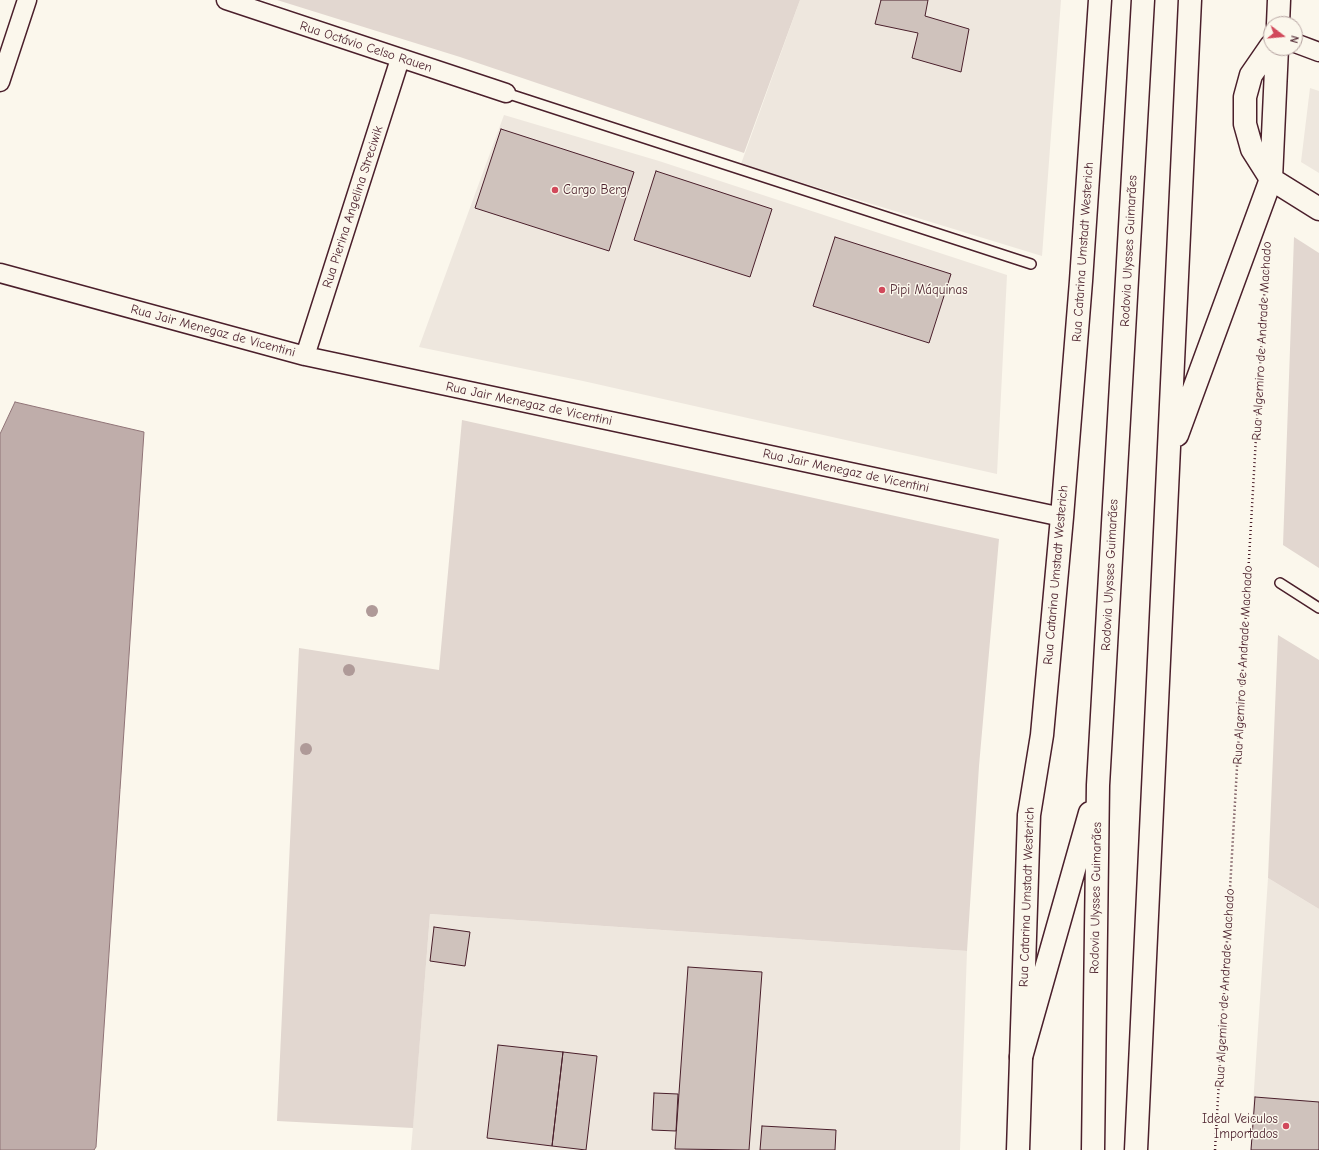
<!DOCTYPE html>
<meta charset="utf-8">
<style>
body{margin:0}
#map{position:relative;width:1319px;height:1150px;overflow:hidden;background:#fbf7ec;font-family:"Comic Neue",sans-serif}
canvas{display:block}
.north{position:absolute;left:1263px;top:16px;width:40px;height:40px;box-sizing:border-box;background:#fbf7ec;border:1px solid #b4a19f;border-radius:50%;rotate:106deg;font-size:11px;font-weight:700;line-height:16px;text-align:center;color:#4a1f2b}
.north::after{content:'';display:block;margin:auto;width:14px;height:18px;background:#d1495b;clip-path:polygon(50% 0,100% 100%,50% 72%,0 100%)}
</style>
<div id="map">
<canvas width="1319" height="1150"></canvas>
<div class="north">N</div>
</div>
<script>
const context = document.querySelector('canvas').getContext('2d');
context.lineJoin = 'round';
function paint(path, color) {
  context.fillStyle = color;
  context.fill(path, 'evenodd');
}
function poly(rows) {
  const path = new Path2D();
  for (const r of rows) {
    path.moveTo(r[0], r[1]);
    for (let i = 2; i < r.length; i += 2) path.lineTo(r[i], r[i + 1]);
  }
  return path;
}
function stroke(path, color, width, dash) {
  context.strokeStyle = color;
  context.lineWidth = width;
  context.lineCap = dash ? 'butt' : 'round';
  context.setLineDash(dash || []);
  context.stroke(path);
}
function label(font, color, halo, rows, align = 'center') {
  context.font = font + ' "Comic Neue",sans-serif';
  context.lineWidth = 3;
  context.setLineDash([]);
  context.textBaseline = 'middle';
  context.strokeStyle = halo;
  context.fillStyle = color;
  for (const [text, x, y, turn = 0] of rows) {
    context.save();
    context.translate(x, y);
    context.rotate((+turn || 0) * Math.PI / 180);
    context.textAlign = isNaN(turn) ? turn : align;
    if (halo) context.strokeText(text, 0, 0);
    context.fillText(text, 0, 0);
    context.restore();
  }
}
const built = poly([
 [800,0,1061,0,1042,256,741,164],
 [1310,88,1319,91,1319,173,1301,162],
 [504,115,659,161,1007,275,997,474,583,381,419,347],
 [1268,878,1319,909,1319,1150,1250,1150],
 [430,914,967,951,960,1150,411,1150]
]);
const green = poly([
 [277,0,800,0,744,153,460,57],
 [1294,237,1319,253,1319,568,1283,545],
 [462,420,999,539,979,766,967,951,430,914,413,1128,277,1121,299,648,439,670],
 [1278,635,1319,660,1319,909,1268,878]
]);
const water = poly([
 [15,402,144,432,96,1147,94,1150,0,1150,0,434,15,402]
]);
const building = poly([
 [881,0,928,0,925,16,969,29,961,72,912,58,918,33,875,24,881,0],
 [501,129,634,172,609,251,475,208,501,129],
 [656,171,772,209,750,277,634,240,656,171],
 [835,237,951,274,929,343,813,306,835,237],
 [434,927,470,932,465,966,430,961,434,927],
 [688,967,762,972,749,1150,675,1149,688,967],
 [498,1045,563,1052,552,1146,487,1138,498,1045],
 [563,1052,597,1056,586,1150,552,1146,563,1052],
 [654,1093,678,1094,676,1131,652,1130,654,1093],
 [1255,1097,1319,1102,1319,1150,1251,1150,1255,1097],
 [762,1126,836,1130,835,1150,760,1150,762,1126]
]);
const path = poly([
 [1215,1150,1266,263]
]);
const service = poly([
 [506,93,1031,264],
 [1280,583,1319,608]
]);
const minor = poly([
 [226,0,506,93],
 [1295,43,1319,52],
 [0,82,27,0],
 [0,273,305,356,1062,517],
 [305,356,400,59]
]);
const tertiary = poly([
 [1278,24,1279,0],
 [1271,46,1251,75,1245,97,1245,124,1252,149,1271,179,1319,209],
 [1271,179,1277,48],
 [1018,1150,1029,815,1042,735,1062,517,1081,281,1100,0]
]);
const trunk = poly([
 [1177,435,1271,179],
 [1021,1057,1090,813],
 [1093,1150,1098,785,1143,0],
 [1136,1150,1190,0]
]);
const trees = [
 [372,611],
 [349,670],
 [306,749]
];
const markers = [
 [555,190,4,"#d1495b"],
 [882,290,4,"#d1495b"],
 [1286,1126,4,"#d1495b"]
];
const streetNames = [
 ["Rua Octávio Celso Rauen",366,47,18],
 ["Rua Pierina Angelina Streciwik",353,207,-72],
 ["Rodovia Ulysses Guimarães",1129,251,-87],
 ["Rua Catarina Umstadt Westerich",1083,252,-86],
 ["Rua Jair Menegaz de Vicentini",213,331,15],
 ["Rua Algemiro de Andrade Machado",1262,341,-87],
 ["Rua Jair Menegaz de Vicentini",529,404,12],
 ["Rua Jair Menegaz de Vicentini",846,471,12],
 ["Rua Catarina Umstadt Westerich",1056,575,-85],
 ["Rodovia Ulysses Guimarães",1110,575,-87],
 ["Rua Algemiro de Andrade Machado",1243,665,-87],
 ["Rua Catarina Umstadt Westerich",1027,897,-88],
 ["Rodovia Ulysses Guimarães",1096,898,-89],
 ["Rua Algemiro de Andrade Machado",1225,988,-87]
];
const poiNames = [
 ["Cargo Berg",563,190],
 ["Pipi Máquinas",890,290],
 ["Ideal Veiculos",1278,1119,"right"],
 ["Importados",1278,1134,"right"]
];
paint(built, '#eee7de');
paint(green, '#e2d7d0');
paint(water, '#bfadaa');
stroke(water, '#907477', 1);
paint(building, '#cfc2bc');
stroke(building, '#4a1f2b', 1);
stroke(service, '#4a1f2b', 12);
stroke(minor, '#4a1f2b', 21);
stroke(tertiary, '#4a1f2b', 25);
stroke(trunk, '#4a1f2b', 25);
stroke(path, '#4a1f2b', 2.5, [1, 3]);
stroke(service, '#fbf7ec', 9);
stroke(minor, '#fbf7ec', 18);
stroke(tertiary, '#fbf7ec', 22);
stroke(trunk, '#fbf7ec', 22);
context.fillStyle = '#af9a98';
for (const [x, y] of trees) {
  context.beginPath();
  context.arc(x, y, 6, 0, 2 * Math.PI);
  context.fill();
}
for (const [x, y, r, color] of markers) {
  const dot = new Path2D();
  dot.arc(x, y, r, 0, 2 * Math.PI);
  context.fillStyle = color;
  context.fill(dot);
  stroke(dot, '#fbf7ec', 1.5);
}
label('13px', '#4a1f2b', '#fbf7ec', streetNames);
label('13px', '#4a1f2b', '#fbf7ec', poiNames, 'left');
</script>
